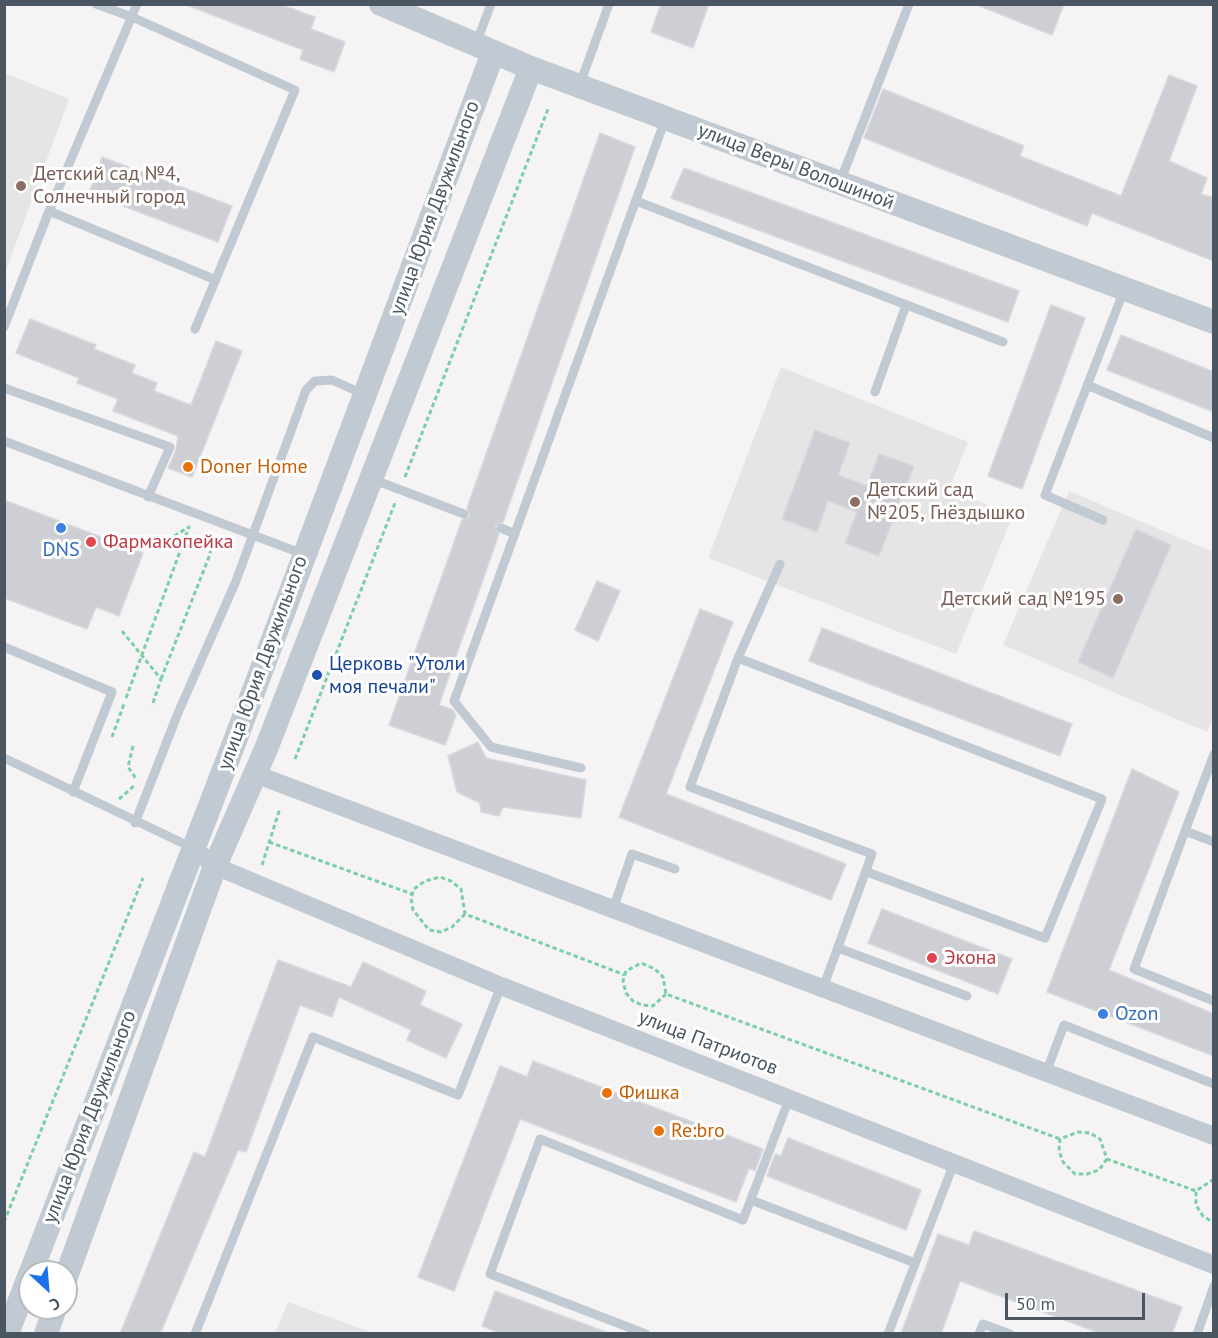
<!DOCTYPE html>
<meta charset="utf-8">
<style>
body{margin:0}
#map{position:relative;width:1218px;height:1338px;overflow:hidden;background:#f5f3f3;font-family:"PT Sans",sans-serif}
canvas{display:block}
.frame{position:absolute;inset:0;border:6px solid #4a5661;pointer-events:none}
.north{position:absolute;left:18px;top:1260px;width:60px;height:60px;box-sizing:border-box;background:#fff;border:2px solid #b7bbc0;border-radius:50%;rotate:154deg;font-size:16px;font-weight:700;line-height:24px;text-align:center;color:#4a5661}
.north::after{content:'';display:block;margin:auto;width:21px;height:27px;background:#1a73e8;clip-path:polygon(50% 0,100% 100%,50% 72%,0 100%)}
.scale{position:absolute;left:1005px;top:1293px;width:140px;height:27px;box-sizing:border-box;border:3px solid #4a5661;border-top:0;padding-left:8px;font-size:18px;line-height:21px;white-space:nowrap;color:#4a5661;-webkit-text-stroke:4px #fff;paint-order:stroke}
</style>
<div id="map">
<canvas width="1218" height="1338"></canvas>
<div class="frame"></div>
<div class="north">С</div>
<div class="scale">50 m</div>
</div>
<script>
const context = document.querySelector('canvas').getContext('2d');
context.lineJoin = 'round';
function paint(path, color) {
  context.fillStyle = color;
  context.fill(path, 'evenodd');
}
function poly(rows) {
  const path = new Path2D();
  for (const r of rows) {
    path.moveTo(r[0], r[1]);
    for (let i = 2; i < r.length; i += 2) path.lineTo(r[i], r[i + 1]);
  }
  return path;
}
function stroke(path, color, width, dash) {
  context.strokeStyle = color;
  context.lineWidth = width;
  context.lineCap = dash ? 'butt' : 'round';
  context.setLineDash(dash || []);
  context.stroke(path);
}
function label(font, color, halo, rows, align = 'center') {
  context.font = font + ' "PT Sans",sans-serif';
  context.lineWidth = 6;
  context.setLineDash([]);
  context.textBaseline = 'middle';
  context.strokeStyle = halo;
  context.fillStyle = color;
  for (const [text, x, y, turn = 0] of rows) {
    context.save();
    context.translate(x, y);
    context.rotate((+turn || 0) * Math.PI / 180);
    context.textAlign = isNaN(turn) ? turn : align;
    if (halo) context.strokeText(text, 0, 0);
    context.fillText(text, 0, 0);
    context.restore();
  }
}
const education = poly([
 [5,73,69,99,5,273],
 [781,367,968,442,949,489,1013,515,956,654,708,558],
 [1069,491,1213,552,1214,716,1207,732,1003,645],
 [288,1302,373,1333,275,1333]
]);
const building = poly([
 [184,4,279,4,315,17,311,29,345,42,334,72,300,59,303,50,184,4],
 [661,4,709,4,693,48,651,32,661,4],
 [975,4,1064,4,1052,35,975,4],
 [1169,75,1197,86,1169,161,1207,178,1201,194,1214,198,1214,261,1092,213,1087,226,864,138,883,89,1024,146,1020,156,1121,196,1169,75],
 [600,133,635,147,503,522,495,526,499,534,439,705,453,710,456,715,445,745,389,725,462,520,470,516,467,508,600,133],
 [102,157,232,206,218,242,89,193,102,157],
 [684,168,1019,291,1008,322,671,198,684,168],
 [1051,305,1085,318,1022,489,988,476,1051,305],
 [30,319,96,345,94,349,135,365,132,373,157,383,154,391,191,405,216,341,242,351,192,477,168,468,176,450,178,436,113,411,118,399,77,383,79,378,16,353,30,319],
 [1121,335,1214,372,1214,412,1107,370,1121,335],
 [815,430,850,443,838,475,867,486,879,454,914,466,879,556,845,543,857,512,828,501,817,532,782,519,815,430],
 [4,500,143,553,119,616,96,607,87,629,4,598,4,500],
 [1136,529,1171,545,1113,678,1078,662,1136,529],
 [597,581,620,591,598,641,575,630,597,581],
 [700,609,733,622,666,794,846,864,831,900,619,817,700,609],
 [822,628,1072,724,1060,756,809,661,822,628],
 [478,742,486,758,586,780,581,818,503,807,499,816,481,812,480,803,457,792,448,756,478,742],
 [1132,769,1179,792,1109,970,1214,1014,1214,1056,1047,992,1132,769],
 [882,909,1012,959,998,994,868,943,882,909],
 [278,960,351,987,363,962,426,991,420,1005,462,1024,446,1058,407,1040,411,1030,339,997,332,1017,300,1005,246,1152,238,1150,160,1334,120,1334,194,1152,205,1157,278,960],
 [533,1061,763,1149,755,1171,749,1168,736,1202,520,1119,454,1291,418,1277,500,1066,527,1077,533,1061],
 [788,1138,921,1190,906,1230,767,1176,775,1154,781,1156,788,1138],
 [974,1231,1182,1307,1172,1334,1102,1334,960,1281,941,1334,901,1334,938,1234,969,1245,974,1231],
 [495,1291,606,1332,606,1334,503,1334,482,1326,495,1291]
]);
const path = poly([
 [405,477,548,109],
 [122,631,161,679,152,706],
 [161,679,209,557,214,537],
 [126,698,189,527,151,550],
 [112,737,124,704],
 [133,746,128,767,137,780],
 [295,759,395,503],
 [119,799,134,786],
 [269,842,412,894],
 [262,865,280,808],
 [465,914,452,927,441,932,429,930,413,910,411,898,414,889,425,881,440,877,451,881,461,889,465,914,625,975],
 [666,994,653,1006,642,1005,633,1001,626,993,623,981,626,971,641,963,655,969,663,977,666,994,1060,1139],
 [1107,1159,1099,1170,1087,1174,1075,1174,1063,1162,1059,1151,1060,1139,1078,1132,1090,1133,1100,1139,1107,1159,1196,1191],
 [1214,1179,1196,1191,1196,1205,1203,1216,1214,1223],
 [4,1222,143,878]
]);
const service = poly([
 [96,4,132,17,295,90,195,329],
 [476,44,491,4],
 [580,84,609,4],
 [840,182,909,4],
 [636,201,1003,342],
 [49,211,216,280],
 [4,327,49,211,137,4],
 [1087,385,1214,438],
 [4,388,170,447,148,497],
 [875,392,906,305],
 [4,441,303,554],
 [372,479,464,514],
 [1103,520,1045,495,1124,290],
 [501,528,515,534],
 [4,647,112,692,73,792],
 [738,658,780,564],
 [4,758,193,848],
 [581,768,491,747,454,701,665,120],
 [135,823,178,713,236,581,306,390,315,381,332,380,363,394],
 [1185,831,1214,754],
 [1214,842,1185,831,1134,969,1214,1001],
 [613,909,632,854,675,869],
 [838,948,967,996],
 [823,988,872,854,690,787,738,658,1102,799,1045,938,867,872],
 [1046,1073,1064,1025,1214,1084],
 [751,1200,915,1263],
 [195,1334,313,1037,458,1095,501,986],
 [646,1334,490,1274,540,1139,743,1220,789,1099],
 [888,1334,954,1163],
 [979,1334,983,1324,1010,1334],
 [1197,1334,1214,1286]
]);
const minor = poly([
 [255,774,1214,1136],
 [193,848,215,866,501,986,1214,1265]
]);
const tertiary = poly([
 [381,4,531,68,1214,322],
 [31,1272,236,738,493,53],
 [66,1277,215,866,266,749,531,68],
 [7,1334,30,1274],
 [46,1334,55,1308]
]);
const markers = [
 [21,186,6,"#8d6e63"],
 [188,467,6,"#e8710a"],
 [855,502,6,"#8d6e63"],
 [61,528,6,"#3f7fe0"],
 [91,542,6,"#e0444e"],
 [1118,599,6,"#8d6e63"],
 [317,675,6,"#1a4fb4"],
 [932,958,6,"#e0444e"],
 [1103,1014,6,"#3f7fe0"],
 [607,1093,6,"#e8710a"],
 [659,1131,6,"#e8710a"]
];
const streetNames = [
 ["улица Веры Волошиной",796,167,21],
 ["улица Юрия Двужильного",435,208,-70],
 ["улица Юрия Двужильного",263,663,-70],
 ["улица Патриотов",708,1043,21],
 ["улица Юрия Двужильного",90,1117,-69]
];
const educationNames = [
 ["Детский сад №4,",33,174],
 ["Солнечный город",33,197],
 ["Детский сад",867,490],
 ["№205, Гнёздышко",867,513],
 ["Детский сад №195",1106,599,"right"]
];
const foodNames = [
 ["Doner Home",200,467],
 ["Фишка",619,1093],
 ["Re:bro",671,1131]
];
const healthNames = [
 ["Фармакопейка",103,542],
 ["Экона",944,958]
];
const shopNames = [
 ["DNS",61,550],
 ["Ozon",1115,1014,"left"]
];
const transitNames = [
 ["Церковь \"Утоли",329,664],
 ["моя печали\"",329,687]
];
paint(education, '#e6e4e5');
paint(building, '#cdcfd5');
stroke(building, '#d7d9de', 1.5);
stroke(path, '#7ad0a6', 3, [4.5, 3]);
stroke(service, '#c1cad2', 9);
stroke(minor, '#c1cad2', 18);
stroke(tertiary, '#c1cad2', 24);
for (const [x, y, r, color] of markers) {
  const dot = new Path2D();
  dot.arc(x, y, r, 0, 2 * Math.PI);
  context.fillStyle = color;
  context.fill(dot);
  stroke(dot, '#fff', 2);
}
label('20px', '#4a5661', '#fff', streetNames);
label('20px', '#785e54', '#fff', educationNames, 'left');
label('20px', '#c56008', '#fff', foodNames, 'left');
label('20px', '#be3a42', '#fff', healthNames, 'left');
label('20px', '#366cbe', '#fff', shopNames);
label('20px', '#164399', '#fff', transitNames, 'left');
</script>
